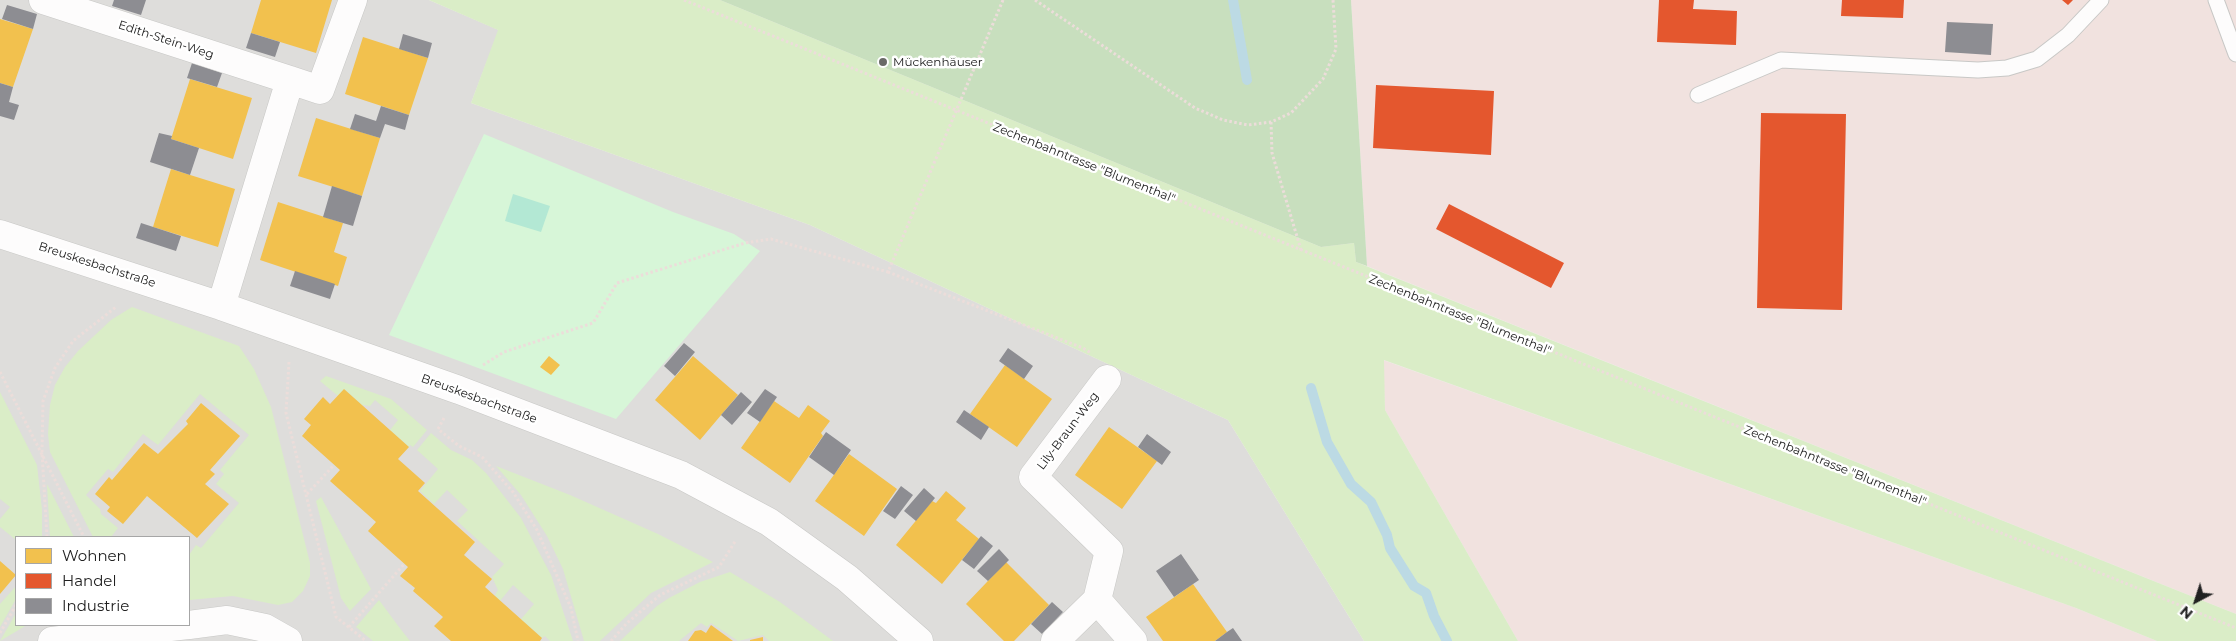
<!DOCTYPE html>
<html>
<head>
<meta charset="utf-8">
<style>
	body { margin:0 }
	#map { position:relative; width:2236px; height:641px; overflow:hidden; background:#efeeea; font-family:Montserrat,sans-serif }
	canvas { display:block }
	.legend { position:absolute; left:15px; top:536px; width:175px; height:90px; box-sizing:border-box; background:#fff; border:1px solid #a6a6a6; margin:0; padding:6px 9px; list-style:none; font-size:15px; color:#212121 }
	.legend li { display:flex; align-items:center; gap:10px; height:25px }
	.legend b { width:25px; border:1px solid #a6a6a6 }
	.north { position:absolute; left:2171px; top:576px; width:50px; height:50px; -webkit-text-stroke:4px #fff; paint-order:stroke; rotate:220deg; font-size:14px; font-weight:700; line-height:20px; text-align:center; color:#212121 }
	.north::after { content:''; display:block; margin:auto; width:18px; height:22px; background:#212121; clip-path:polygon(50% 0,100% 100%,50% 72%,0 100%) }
</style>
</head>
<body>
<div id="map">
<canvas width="2236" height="641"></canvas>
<ul class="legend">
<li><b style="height:14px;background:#f2c14e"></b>Wohnen</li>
<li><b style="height:14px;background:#e4572e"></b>Handel</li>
<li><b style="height:14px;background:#8d8d92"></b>Industrie</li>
</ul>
<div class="north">N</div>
</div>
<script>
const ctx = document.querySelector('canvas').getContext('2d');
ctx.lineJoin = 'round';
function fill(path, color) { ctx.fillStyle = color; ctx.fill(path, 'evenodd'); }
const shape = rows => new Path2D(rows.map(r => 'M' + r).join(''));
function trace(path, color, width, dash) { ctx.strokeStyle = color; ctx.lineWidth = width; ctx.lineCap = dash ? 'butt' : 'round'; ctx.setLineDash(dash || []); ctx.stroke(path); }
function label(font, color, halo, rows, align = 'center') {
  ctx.font = font + ' Montserrat,sans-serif'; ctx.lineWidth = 5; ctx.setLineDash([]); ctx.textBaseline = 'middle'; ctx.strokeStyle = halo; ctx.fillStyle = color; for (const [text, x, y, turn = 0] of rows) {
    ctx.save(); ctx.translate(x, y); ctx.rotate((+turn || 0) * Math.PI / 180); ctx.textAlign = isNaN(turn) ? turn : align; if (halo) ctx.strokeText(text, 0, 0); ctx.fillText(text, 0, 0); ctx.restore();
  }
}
const residential = shape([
	[0,0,429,0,499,30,471,103,810,225,1228,420,1364,641,0,641],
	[16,537,189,537,189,625,16,625]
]);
const commercial = shape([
	[1351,0,2236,0,2236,614,1367,266],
	[1383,360,2076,608,2157,641,1518,641,1385,410]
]);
const grass = shape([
	[429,0,720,0,1321,247,1354,243,1356,262,2236,614,2236,641,2157,641,2076,608,1384,360,1385,410,1518,641,1364,641,1228,420,810,225,471,103,498,30],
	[132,307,239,346,254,369,271,407,310,563,310,576,303,591,292,602,278,605,233,596,189,600,189,555,196,545,201,548,239,503,216,484,224,474,220,470,249,435,200,394,158,445,143,434,113,472,108,469,86,495,100,509,101,514,118,528,111,537,93,537,50,452,48,434,50,405,55,385,65,367,78,351,111,320],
	[326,376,391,399,427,430,413,447,410,445,409,447,390,430,398,420,375,400,370,406,362,405,344,389,338,396,320,381],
	[0,392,37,465,42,510,42,537,16,537,16,540,0,527,0,519,10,507,0,499],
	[431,433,451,450,472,460,486,473,521,518,551,575,573,641,550,641,545,636,542,638,521,619,534,604,513,585,500,601,495,595,498,590,492,577,504,564,457,521,468,510,447,490,434,504,420,491,438,469,417,450],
	[496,466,570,495,658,534,713,562,651,593,600,641,584,641,563,569,547,536,521,495],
	[47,484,74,537,50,537],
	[321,497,371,589,350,611,341,598,316,501],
	[730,572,780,602,833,641,769,641,763,635,738,641,711,623,707,627,701,623,679,641,620,641,657,606,669,598,700,582],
	[16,586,16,599,0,627,0,604],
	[379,600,399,627,410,641,373,641,356,627],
	[16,613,16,625,27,625,0,641]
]);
const forest = shape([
	[720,0,1351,0,1367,266,1356,262,1354,243,1321,247]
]);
const park = shape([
	[484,134,673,212,734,234,760,251,616,419,389,335]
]);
const pitch = shape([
	[513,194,550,206,541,232,505,221]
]);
const homes = shape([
	[261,0,332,0,316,53,251,33],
	[0,19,33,29,13,87,0,83],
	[363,37,428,58,409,115,345,94],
	[190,79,252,98,233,159,171,139],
	[316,118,380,138,362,196,298,176],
	[171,169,235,189,218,247,153,227],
	[278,202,343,223,334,252,347,257,338,286,260,260],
	[549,356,560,365,551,375,540,367],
	[693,356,738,395,700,440,655,400],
	[1005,365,1052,399,1017,447,970,414],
	[344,389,409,447,398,459,425,483,418,491,475,542,464,555,492,579,485,587,542,638,540,641,451,641,434,626,443,617,413,591,415,588,400,576,408,567,368,531,376,522,330,481,340,470,302,436,311,425,304,419,323,397,330,404],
	[774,401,799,418,808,405,830,421,821,433,823,436,790,483,741,448],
	[201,403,240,436,210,470,215,474,205,484,229,504,197,538,147,496,123,524,107,511,110,507,95,494,109,477,112,480,144,443,158,454,188,424,186,421],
	[1109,427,1157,461,1122,509,1075,475],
	[849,454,897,489,864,536,815,501],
	[946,491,966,508,956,520,979,539,942,584,896,545,932,501,936,503],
	[0,561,16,575,0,594],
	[1006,562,1049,605,1014,641,1004,641,966,604],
	[1193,584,1227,632,1215,641,1163,641,1146,617],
	[711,625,733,641,688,641,695,631,701,630,706,633],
	[763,637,763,641,750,641,750,640]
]);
const shops = shape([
	[1659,0,1694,0,1693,9,1737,11,1736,45,1657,42],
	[1842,0,1904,0,1903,18,1841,16],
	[2062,0,2073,0,2068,5],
	[1376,85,1494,91,1491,155,1373,148],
	[1761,113,1846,114,1842,310,1757,308],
	[1449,204,1564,263,1551,288,1436,229]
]);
const industry = shape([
	[114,0,146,0,141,15,112,6],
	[7,5,37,14,33,29,2,19],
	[1947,22,1993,24,1991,55,1945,52],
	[251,33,280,42,275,57,246,48],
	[403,34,432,43,428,58,399,49],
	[192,63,222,73,217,87,187,78],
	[0,83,13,87,9,102,19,105,14,120,0,116],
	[381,106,409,115,405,130,385,124,380,138,350,129,355,114,376,121],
	[159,133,172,136,171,139,199,148,190,175,150,162],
	[332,186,362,196,353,226,323,217],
	[141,223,181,236,176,251,136,238],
	[295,271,335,284,330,299,290,286],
	[684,343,695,352,675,376,664,366],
	[1008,348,1033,366,1024,379,999,361],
	[765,389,777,397,760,422,747,413],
	[741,392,752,402,732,425,721,415],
	[964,410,989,427,981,440,956,422],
	[826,432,851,450,834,475,809,457],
	[1147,434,1171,452,1162,465,1138,447],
	[901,486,913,495,895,519,883,511],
	[924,488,935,498,916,521,904,511],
	[981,536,993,546,974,569,962,560],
	[999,549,1009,560,988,581,977,571],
	[1181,554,1199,580,1174,597,1156,571],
	[1052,602,1063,612,1042,634,1031,624],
	[1233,628,1242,641,1215,641,1227,632]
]);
const stream = shape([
	[1233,0,1247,80],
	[1311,388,1327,442,1351,484,1371,502,1387,535,1390,548,1414,586,1426,593,1434,616,1447,641]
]);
const path = shape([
	[684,0,2236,628],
	[1003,0,888,272,1083,348,1091,353],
	[1035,0,1195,108,1223,120,1248,125,1271,122,1291,113,1323,79,1336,49,1333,0],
	[1271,122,1272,153,1301,250],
	[289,362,286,413,336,617,366,641],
	[483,365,504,352,593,323,617,283,745,243,771,239,888,272],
	[0,372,84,537],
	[444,418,438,429,459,446,482,457,513,492,537,530,571,608,578,641],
	[307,494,334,465],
	[47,537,42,453,43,401,55,368,73,341,116,307],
	[349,627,405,563],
	[0,633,16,605],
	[611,641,627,623,660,595,719,567,736,540]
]);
const service = shape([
	[2216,0,2236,54],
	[1698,95,1781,60,1978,70,2007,68,2037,59,2068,35,2101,0]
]);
const minor = shape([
	[43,0,290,80],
	[0,234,221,306,459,390,681,475,769,522,847,578,919,641],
	[221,306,290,80,320,90,353,0],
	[1107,379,1033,477,1109,551,1097,600,1133,641],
	[189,625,227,620,265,628,288,641],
	[52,641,188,625],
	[1055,641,1097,600]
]);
const markers = [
	[883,62,5,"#696967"]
];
const streetNames = [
	["Edith-Stein-Weg",166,40,18],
	["Zechenbahntrasse \"Blumenthal\"",1084,163,22],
	["Breuskesbachstraße",97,265,18],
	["Zechenbahntrasse \"Blumenthal\"",1460,315,22],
	["Breuskesbachstraße",479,399,20],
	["Lily-Braun-Weg",1068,431,-53],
	["Zechenbahntrasse \"Blumenthal\"",1835,466,22]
];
const poiNames = [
	["Mückenhäuser",893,62]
];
fill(residential, '#dedddb');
fill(commercial, '#f1e2df');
fill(grass, '#daedc7');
fill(forest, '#c8dfbe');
fill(park, '#d7f6d8');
fill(pitch, '#b3e8d4');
fill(homes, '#f2c14e');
fill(shops, '#e4572e');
fill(industry, '#8d8d92');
trace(stream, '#bcdae4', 10);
trace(service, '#c8c8c6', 17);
trace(minor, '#c8c8c6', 29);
trace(path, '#ecddda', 3, [2.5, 2.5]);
trace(service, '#fdfcfc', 15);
trace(minor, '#fdfcfc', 28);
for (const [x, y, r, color] of markers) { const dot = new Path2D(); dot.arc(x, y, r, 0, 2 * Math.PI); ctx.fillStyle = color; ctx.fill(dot); trace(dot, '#fff', 2); }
label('12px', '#212121', '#fff', streetNames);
label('12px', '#212121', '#fff', poiNames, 'left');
</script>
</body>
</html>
